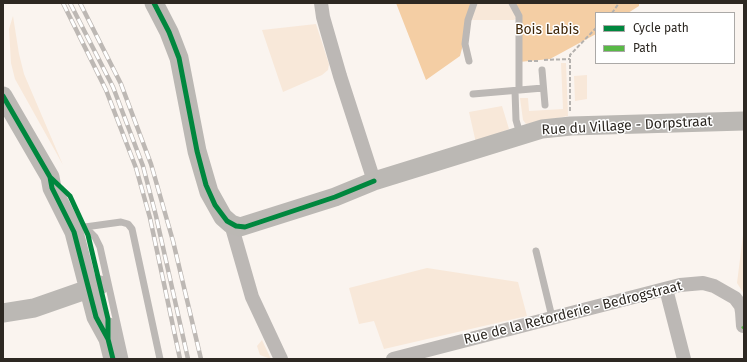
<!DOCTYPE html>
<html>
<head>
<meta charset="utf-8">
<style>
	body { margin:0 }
	#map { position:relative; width:747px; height:362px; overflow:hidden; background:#faf4ef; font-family:"Fira Sans",sans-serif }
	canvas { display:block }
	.frame { position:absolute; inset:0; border:4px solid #2d2822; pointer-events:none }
	.legend { position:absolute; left:595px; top:12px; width:140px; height:52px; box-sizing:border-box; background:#fff; border:1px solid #aba9a7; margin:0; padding:5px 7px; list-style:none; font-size:12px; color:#2d2822 }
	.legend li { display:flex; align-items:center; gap:8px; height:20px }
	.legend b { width:20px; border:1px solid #aba9a7 }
</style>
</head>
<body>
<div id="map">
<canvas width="747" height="362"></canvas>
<div class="frame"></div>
<ul class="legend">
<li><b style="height:5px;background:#00873e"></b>Cycle path</li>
<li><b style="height:5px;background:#58b947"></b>Path</li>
</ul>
</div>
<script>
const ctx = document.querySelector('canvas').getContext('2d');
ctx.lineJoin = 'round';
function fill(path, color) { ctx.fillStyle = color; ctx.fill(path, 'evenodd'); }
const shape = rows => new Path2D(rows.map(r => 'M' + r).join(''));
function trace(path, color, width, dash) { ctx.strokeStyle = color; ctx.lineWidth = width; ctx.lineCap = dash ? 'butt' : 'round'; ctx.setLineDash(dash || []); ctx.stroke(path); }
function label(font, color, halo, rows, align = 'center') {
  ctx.font = font + ' "Fira Sans",sans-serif'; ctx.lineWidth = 3; ctx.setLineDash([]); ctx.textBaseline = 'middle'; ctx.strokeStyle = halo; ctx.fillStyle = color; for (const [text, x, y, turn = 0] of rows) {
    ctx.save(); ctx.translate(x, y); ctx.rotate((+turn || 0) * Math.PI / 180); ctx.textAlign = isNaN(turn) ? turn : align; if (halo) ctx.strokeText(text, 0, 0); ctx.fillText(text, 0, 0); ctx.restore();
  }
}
const green = shape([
	[474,3,512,3,519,16,514,20,468,20],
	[13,16,19,54,24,74,63,165,15,79,11,63,9,29],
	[316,24,329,64,328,70,322,75,283,92,262,30],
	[561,63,566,63,568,116,526,124,523,120,520,98,528,98,529,111,563,109],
	[587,75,587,99,575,101,574,76],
	[502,106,509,129,476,143,469,112],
	[743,235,744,235,744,294,737,283],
	[427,268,518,282,527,316,384,349,374,321,359,324,349,288],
	[262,340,271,359,260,355,257,346]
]);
const forest = shape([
	[396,3,474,3,460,56,426,80],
	[512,3,639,3,639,6,628,13,596,13,596,34,550,59,519,62,519,16]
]);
const path = shape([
	[612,13,619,3],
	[544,60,570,59],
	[528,61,538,61],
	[570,111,570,55,596,28]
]);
const lane = shape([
	[512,3,519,16,519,90],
	[469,61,465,44,468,20,474,3],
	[542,70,545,105],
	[515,91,516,120,520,134],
	[473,94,543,88],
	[74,227,85,227,121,222,128,224,132,229,160,359],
	[85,227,95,237,100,247,125,359],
	[536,251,552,317]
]);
const street = shape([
	[321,3,323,17,340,76,374,181],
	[231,224,252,297,281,359],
	[666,289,684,359],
	[743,326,742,312,744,311],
	[393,359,680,285,703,283,714,286,735,298,741,306,742,312]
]);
const secondary = shape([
	[154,3,169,32,179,58,197,151,209,192,223,217,231,224,240,227,335,197,374,181,542,129,571,126,744,121],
	[3,96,50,177,52,188,74,232,96,317,108,339],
	[3,313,34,308,100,285],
	[109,327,108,339,113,359]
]);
const rail = shape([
	[63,3,106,90,136,168,150,218,180,359],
	[70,3,113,87,143,166,156,216,188,359],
	[80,3,121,84,151,164,173,241,201,359]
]);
const quiet = shape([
	[743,326,744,328]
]);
const cycleway = shape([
	[154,3,169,32,179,58,197,151,206,185,215,205,227,221,236,226,245,227,335,197,374,181],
	[3,96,50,177,52,188,74,232,96,317,108,339],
	[50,177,70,196,88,235,108,319,108,339,113,359]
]);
const parkNames = [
	["Bois Labis",547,30]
];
const streetNames = [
	["Rue du Village - Dorpstraat",627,126,-3],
	["Rue de la Retorderie - Bedrogstraat",573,313,-14]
];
fill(green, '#f8e8d9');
fill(forest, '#f4cea4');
trace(path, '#b4b1ae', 2, [4, 2]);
trace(lane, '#bcb8b5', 7);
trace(street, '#bcb8b5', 14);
trace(secondary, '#bbb8b4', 19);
trace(rail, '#bdb8b4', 4.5);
trace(rail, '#fff', 3, [9]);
trace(quiet, '#58b947', 4, [8, 4]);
trace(cycleway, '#00873e', 5);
label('14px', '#402607', '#fff', parkNames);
label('14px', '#2d2822', '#fff', streetNames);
</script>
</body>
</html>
